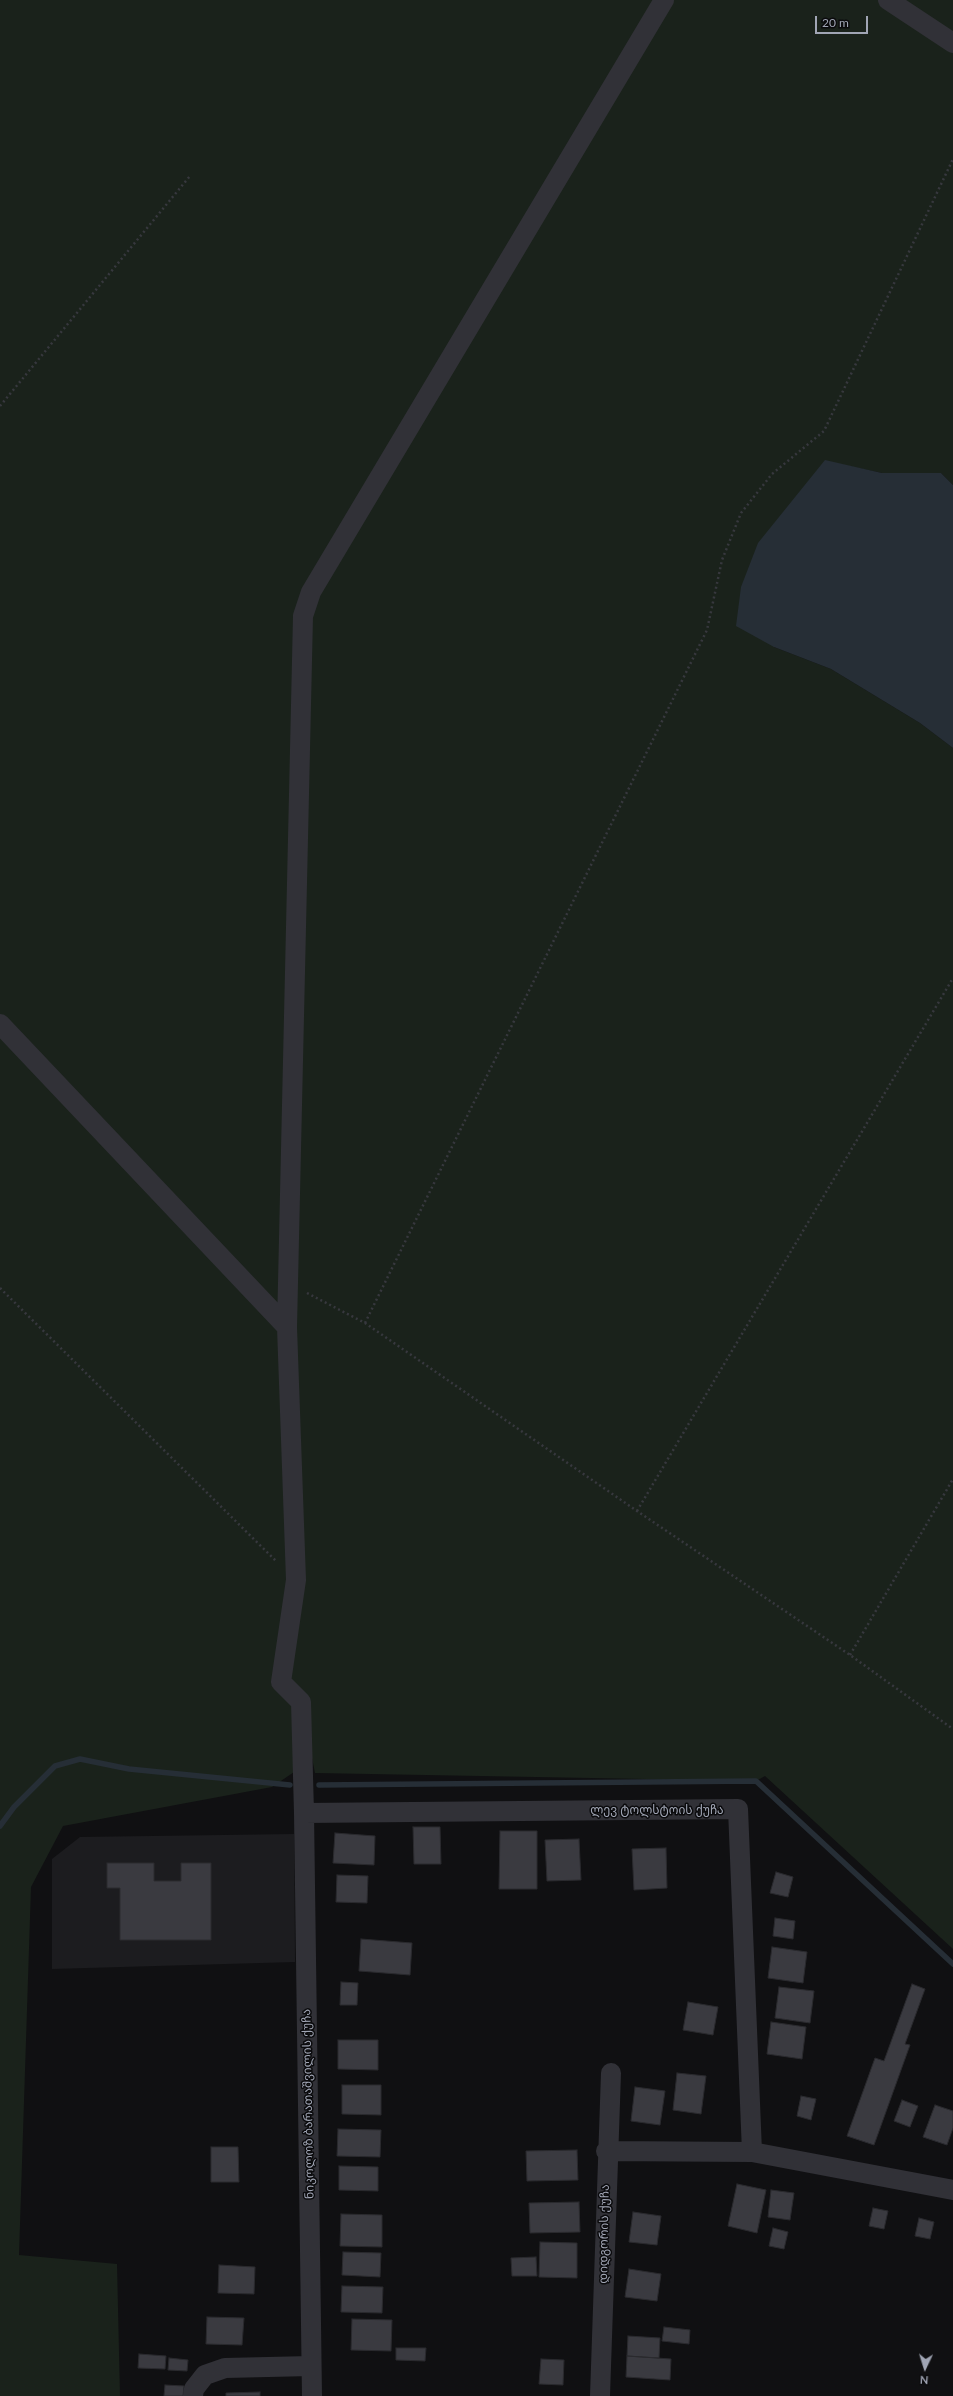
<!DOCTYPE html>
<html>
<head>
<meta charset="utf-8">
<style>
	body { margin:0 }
	#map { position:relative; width:953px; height:2396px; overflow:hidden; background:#101012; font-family:Lato,sans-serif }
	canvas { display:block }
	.north { position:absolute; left:905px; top:2348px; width:40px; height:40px; -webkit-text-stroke:3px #0b0b0d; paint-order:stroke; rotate:184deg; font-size:11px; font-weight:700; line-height:16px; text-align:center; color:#a0a5b4 }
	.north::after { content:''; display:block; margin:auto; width:14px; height:18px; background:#a0a5b4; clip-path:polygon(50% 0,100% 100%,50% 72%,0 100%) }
	.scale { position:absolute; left:815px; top:16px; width:53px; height:18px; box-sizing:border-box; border:2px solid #a0a5b4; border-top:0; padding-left:5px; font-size:12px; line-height:14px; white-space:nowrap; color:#a0a5b4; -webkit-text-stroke:3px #0b0b0d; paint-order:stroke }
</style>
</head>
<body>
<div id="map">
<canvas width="953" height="2396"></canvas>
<div class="north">N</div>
<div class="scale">20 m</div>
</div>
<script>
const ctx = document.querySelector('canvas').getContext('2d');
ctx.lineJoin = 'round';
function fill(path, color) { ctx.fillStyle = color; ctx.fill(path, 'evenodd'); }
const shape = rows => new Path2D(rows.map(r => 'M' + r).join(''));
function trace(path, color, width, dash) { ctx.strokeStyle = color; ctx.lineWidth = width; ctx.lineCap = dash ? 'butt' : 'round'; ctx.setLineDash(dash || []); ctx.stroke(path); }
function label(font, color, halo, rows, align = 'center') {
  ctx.font = font + ' Lato,"Noto Sans Georgian",sans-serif'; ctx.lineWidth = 3; ctx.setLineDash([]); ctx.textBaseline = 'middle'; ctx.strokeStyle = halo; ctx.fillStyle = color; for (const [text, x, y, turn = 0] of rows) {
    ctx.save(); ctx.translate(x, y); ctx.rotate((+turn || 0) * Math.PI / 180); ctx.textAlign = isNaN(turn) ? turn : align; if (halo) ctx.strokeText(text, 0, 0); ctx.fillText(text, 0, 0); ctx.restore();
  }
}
const built = shape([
	[294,1834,295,1962,52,1969,52,1859,80,1837]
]);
const green = shape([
	[0,0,953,0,953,485,941,473,882,473,825,461,774,647,831,669,920,723,953,748,953,1949,765,1776,756,1781,315,1773,301,1702,297,1770,272,1787,63,1826,31,1887,19,2255,117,2264,120,2396,0,2396]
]);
const water = shape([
	[825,460,882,473,941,473,953,485,953,748,920,723,831,669,774,647,736,626,741,587,758,543]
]);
const stream = shape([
	[319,1785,756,1781,953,1964],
	[0,1826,14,1807,55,1766,80,1759,129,1769,290,1785]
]);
const building = shape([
	[413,1827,440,1827,441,1864,414,1864,413,1827],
	[500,1831,537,1831,537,1889,499,1889,500,1831],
	[335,1833,375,1836,374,1865,333,1863,335,1833],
	[579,1839,581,1880,547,1881,545,1840,579,1839],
	[666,1848,667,1888,634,1890,632,1849,666,1848],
	[107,1863,154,1863,154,1881,181,1881,181,1863,211,1863,211,1940,120,1940,120,1888,107,1888,107,1863],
	[776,1872,793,1877,788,1897,770,1893,776,1872],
	[337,1875,368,1876,367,1903,336,1902,337,1875],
	[775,1918,795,1921,793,1939,773,1936,775,1918],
	[361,1939,412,1943,410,1975,359,1971,361,1939],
	[772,1947,807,1952,803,1983,768,1978,772,1947],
	[341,1982,358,1983,357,2005,340,2005,341,1982],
	[912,1984,925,1989,905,2044,910,2045,874,2145,847,2136,875,2058,884,2061,912,1984],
	[779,1987,814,1991,810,2023,775,2018,779,1987],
	[688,2002,718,2007,713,2035,683,2030,688,2002],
	[771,2022,806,2027,802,2059,767,2054,771,2022],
	[338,2040,378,2040,378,2070,338,2069,338,2040],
	[677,2073,706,2076,701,2114,673,2110,677,2073],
	[342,2085,381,2085,381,2115,342,2114,342,2085],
	[635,2087,665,2091,660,2125,631,2121,635,2087],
	[801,2096,816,2099,811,2120,797,2116,801,2096],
	[902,2100,918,2106,910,2127,894,2121,902,2100],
	[935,2105,953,2111,953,2128,947,2145,923,2137,935,2105],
	[338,2129,381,2130,380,2157,337,2156,338,2129],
	[211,2147,238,2147,239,2182,211,2182,211,2147],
	[577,2150,578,2180,527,2181,526,2151,577,2150],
	[339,2166,378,2167,378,2191,339,2190,339,2166],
	[737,2184,766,2190,757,2233,728,2226,737,2184],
	[771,2190,794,2193,790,2220,768,2217,771,2190],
	[579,2202,580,2232,530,2233,529,2203,579,2202],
	[873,2208,888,2211,884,2229,869,2226,873,2208],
	[633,2212,661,2216,657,2245,629,2242,633,2212],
	[341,2214,382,2215,382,2247,340,2246,341,2214],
	[919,2218,934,2222,930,2239,915,2236,919,2218],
	[773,2228,788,2232,784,2249,769,2246,773,2228],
	[540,2242,577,2243,577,2278,539,2277,540,2242],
	[343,2252,381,2253,380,2277,342,2275,343,2252],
	[536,2257,537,2276,512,2276,511,2258,536,2257],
	[219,2265,255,2267,254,2294,218,2293,219,2265],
	[629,2269,661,2274,657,2301,625,2297,629,2269],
	[342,2286,383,2287,382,2313,341,2312,342,2286],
	[207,2317,244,2318,242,2345,206,2344,207,2317],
	[352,2319,392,2320,391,2351,351,2350,352,2319],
	[664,2327,690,2330,689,2344,662,2341,664,2327],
	[628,2336,660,2338,659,2358,627,2356,628,2336],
	[396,2348,426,2348,425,2361,396,2360,396,2348],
	[139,2354,166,2356,165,2369,138,2368,139,2354],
	[627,2356,671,2359,670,2380,626,2377,627,2356],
	[169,2358,188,2360,187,2371,168,2370,169,2358],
	[541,2359,564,2360,563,2385,539,2384,541,2359],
	[165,2385,184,2386,183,2396,164,2396,165,2385],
	[260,2392,260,2396,226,2396,226,2393,260,2392]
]);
const path = shape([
	[0,406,190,176],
	[0,1288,277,1562],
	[307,1293,365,1323,637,1511,850,1655,953,1729],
	[365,1323,707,630,722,560,741,513,772,474,824,431,953,159],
	[637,1511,953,978],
	[850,1655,953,1479]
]);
const minor = shape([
	[888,0,953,43],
	[0,1024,287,1327],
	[304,1813,738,1809,752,2152],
	[606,2151,752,2152,953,2190],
	[193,2396,194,2389,205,2375,225,2368,311,2366],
	[312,2396,304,1813,301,1702,281,1682,296,1580,287,1327,303,616,311,592,664,0],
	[600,2396,611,2073]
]);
const streetNames = [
	["ლევ ტოლსტოის ქუჩა",657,1810],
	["ნიკოლოზ ბარათაშვილის ქუჩა",308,2104,-91],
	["დიდგორის ქუჩა",604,2234,-89]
];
fill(built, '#1c1c1f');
fill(green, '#1a221b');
fill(water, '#262e36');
trace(stream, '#262e36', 5.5);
fill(building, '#3a3a40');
trace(building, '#2a2a2e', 1);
trace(path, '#37383e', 2.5, [2, 3]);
trace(minor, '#313137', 20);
label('12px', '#a0a5b4', '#0b0b0d', streetNames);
</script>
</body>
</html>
